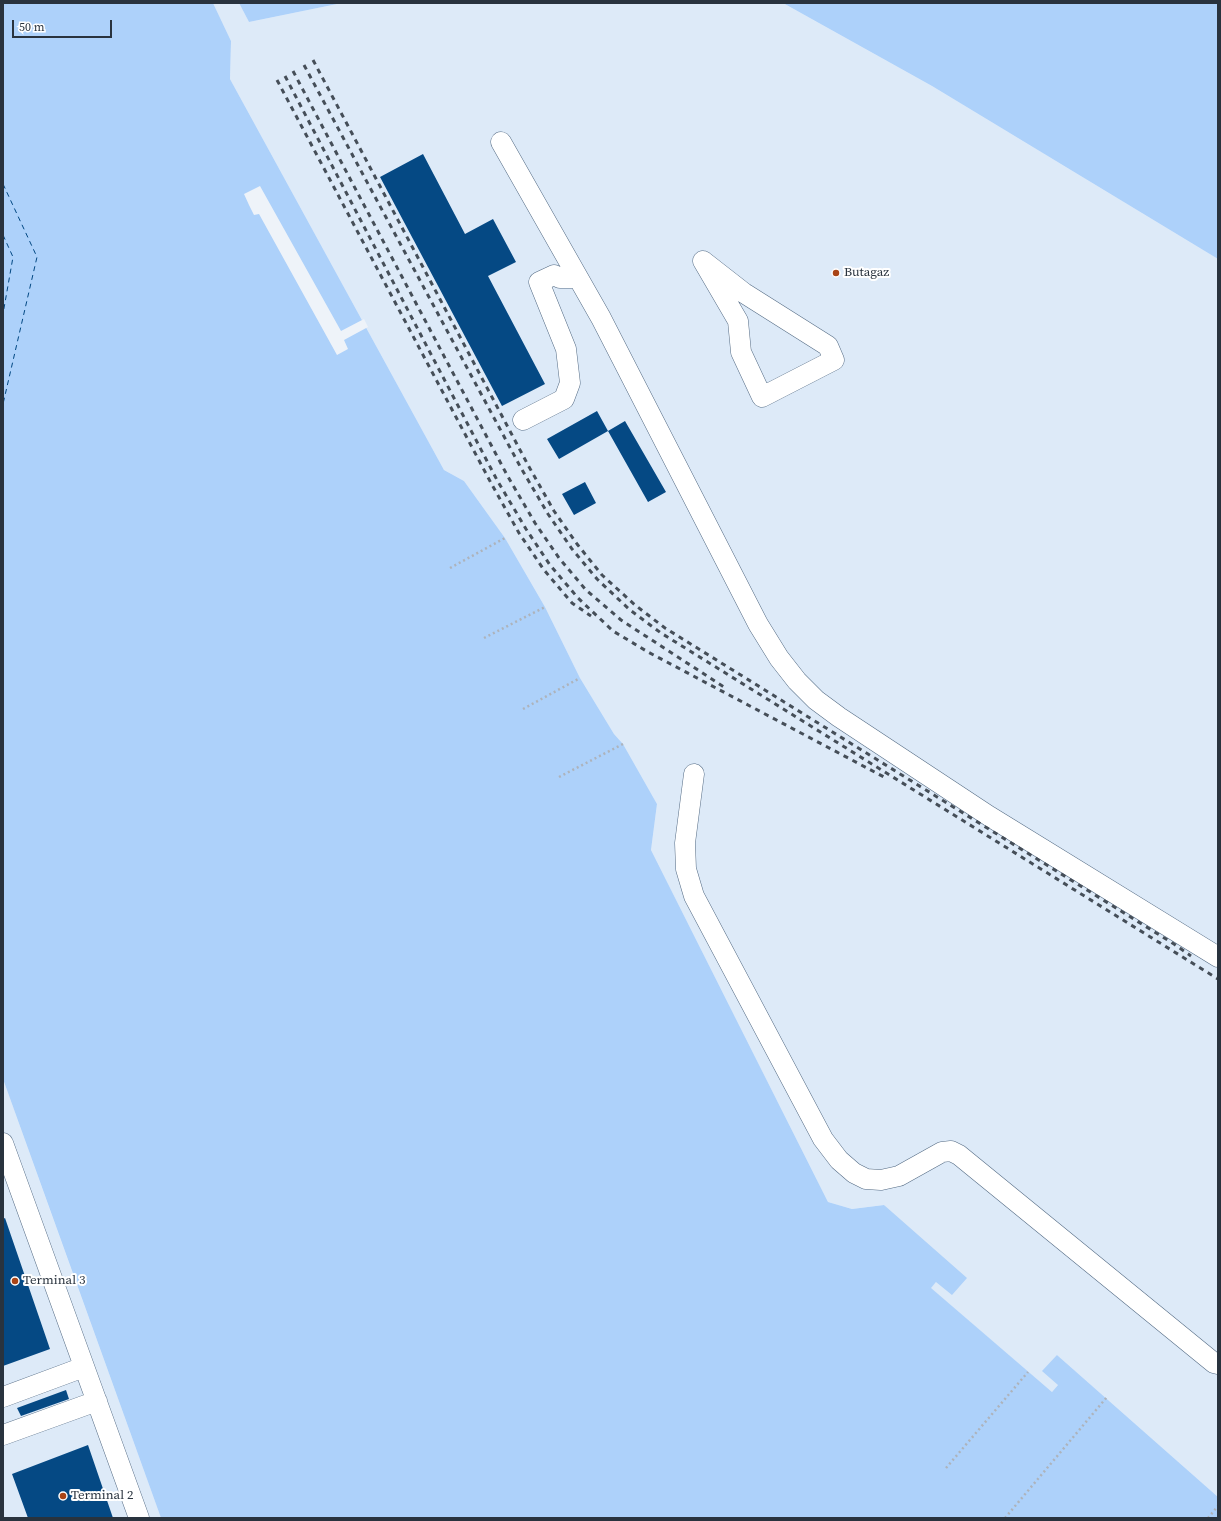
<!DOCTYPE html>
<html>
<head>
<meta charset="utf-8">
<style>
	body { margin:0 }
	#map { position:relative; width:1221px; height:1521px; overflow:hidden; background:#eef3f9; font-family:"Source Serif 4",serif }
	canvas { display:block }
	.frame { position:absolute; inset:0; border:4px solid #29333e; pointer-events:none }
	.scale { position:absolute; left:12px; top:20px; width:100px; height:18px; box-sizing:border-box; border:2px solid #29333e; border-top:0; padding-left:5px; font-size:12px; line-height:14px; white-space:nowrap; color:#29333e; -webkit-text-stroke:3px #fff; paint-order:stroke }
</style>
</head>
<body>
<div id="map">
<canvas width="1221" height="1521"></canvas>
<div class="frame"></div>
<div class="scale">50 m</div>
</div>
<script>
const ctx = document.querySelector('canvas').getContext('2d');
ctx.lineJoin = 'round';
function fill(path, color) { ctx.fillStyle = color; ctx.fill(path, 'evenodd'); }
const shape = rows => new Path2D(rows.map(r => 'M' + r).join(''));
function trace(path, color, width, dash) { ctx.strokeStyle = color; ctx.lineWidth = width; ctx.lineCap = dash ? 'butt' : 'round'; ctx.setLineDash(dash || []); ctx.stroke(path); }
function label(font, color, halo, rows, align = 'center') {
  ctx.font = font + ' "Source Serif 4",serif'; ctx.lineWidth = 4; ctx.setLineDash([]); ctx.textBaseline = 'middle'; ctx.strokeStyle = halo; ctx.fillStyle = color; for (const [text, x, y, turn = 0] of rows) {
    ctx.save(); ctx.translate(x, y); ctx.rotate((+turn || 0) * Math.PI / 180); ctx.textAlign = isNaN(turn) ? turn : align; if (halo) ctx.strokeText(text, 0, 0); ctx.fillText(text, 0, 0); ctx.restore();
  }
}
const built = shape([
	[213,3,239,3,249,22,342,3,783,3,932,86,1218,259,1218,1497,1057,1355,1058,1385,1052,1392,930,1288,936,1282,884,1205,852,1209,828,1202,651,850,657,804,623,744,614,734,580,678,545,607,505,538,464,481,444,470,230,79,231,41],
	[3,1079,46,1199,161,1518,3,1518]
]);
const water = shape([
	[3,3,213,3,231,41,230,79,444,470,464,481,505,538,545,607,580,678,614,734,623,744,657,804,651,850,828,1202,852,1209,884,1205,967,1278,952,1295,936,1282,931,1288,1052,1392,1058,1385,1042,1371,1057,1355,1218,1497,1218,1518,161,1518,3,1079],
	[239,3,342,3,249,22],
	[783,3,1218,3,1218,259,932,86]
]);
const pier = shape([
	[260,186,341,331,364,319,368,327,344,340,348,349,337,355,259,214,254,215,249,205,244,194]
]);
const ferry = shape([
	[3,184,37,257,3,404],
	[3,235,13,257,3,314]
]);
const building = shape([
	[423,154,465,234,493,219,516,262,488,276,545,384,502,406,380,177],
	[597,411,608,431,559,459,547,439],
	[625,421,666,492,648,502,608,431],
	[585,482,596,503,574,515,562,494],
	[5,1218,50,1349,3,1366,3,1219],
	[66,1390,69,1399,21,1416,17,1408],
	[88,1445,113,1518,28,1518,12,1474]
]);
const path = shape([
	[450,568,505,538],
	[484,638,545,607],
	[523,709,580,678],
	[559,777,623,744],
	[946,1468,1028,1372],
	[1005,1518,1107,1397],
	[1208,1518,1218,1506]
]);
const minor = shape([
	[501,142,601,318,758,624,779,658,797,681,816,700,839,717,989,816,1218,957],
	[703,261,744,293,828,346,834,360,762,397,741,352,738,321,703,261],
	[523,420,564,399,570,383,566,349,539,282,554,275,560,278,577,278],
	[694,774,685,843,686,869,694,896,823,1139,839,1160,854,1173,866,1179,881,1180,899,1176,942,1152,951,1151,959,1155,1214,1363,1218,1364],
	[3,1143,139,1518],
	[3,1397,84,1367],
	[3,1435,97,1401]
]);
const rail = shape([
	[313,60,528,465,554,511,577,544,602,575,635,605,665,628,1174,944,1191,956],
	[304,65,521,468,548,514,572,549,597,579,630,610,661,633,1218,979],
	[293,71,507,475,535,523,559,558,586,590,621,620,724,687],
	[285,76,497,480,526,529,550,565,578,598,613,631,648,652,884,777],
	[277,80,491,483,519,533,544,570,572,603,591,616]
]);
const markers = [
	[836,273,4,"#a94416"],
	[15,1281,4,"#a94416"],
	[63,1496,4,"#a94416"]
];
const poiNames = [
	["Butagaz",844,273],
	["Terminal 3",23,1281],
	["Terminal 2",71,1496]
];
fill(built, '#ddeaf8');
fill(water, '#add1fa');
fill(pier, '#eef3f9');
trace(ferry, '#014782', 1, [5, 4]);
fill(building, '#054984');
trace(minor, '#546b84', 21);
trace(path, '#adb3bb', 2.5, [2, 3]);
trace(minor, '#fff', 20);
trace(rail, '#454e58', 3, [5, 5]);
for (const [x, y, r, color] of markers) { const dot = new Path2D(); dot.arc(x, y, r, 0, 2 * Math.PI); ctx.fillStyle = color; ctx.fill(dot); trace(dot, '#fff', 1.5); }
label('13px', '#29333e', '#fff', poiNames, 'left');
</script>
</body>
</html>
